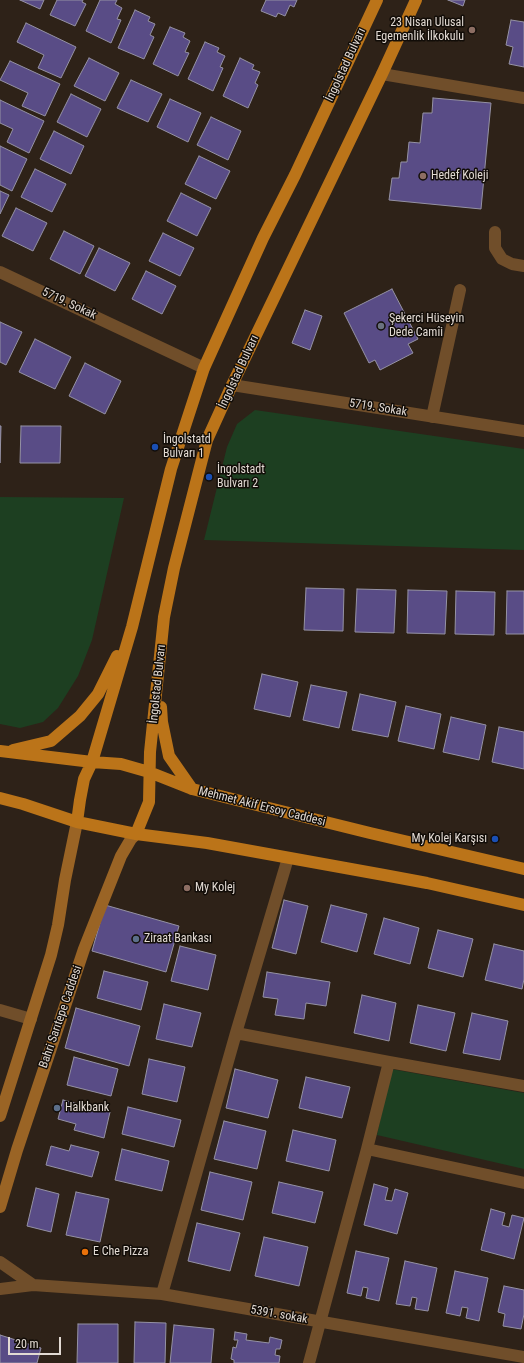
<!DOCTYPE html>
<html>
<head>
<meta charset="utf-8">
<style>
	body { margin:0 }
	#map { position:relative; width:524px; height:1363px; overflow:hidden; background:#2e2218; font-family:"Roboto Condensed",sans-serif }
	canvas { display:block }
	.scale { position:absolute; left:8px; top:1337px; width:53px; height:18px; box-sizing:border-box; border:2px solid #e2dad3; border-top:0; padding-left:5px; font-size:12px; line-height:14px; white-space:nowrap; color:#e2dad3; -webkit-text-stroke:3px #120d08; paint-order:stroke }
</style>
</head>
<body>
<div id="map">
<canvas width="524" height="1363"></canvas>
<div class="scale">20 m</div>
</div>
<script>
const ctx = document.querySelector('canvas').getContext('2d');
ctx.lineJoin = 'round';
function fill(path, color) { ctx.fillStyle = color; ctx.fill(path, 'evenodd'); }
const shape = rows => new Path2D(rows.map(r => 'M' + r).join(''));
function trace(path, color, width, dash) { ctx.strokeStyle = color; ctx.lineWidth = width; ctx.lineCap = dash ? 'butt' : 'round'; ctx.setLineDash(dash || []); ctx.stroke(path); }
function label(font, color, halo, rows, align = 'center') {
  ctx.font = font + ' "Roboto Condensed",sans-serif'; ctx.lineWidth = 3; ctx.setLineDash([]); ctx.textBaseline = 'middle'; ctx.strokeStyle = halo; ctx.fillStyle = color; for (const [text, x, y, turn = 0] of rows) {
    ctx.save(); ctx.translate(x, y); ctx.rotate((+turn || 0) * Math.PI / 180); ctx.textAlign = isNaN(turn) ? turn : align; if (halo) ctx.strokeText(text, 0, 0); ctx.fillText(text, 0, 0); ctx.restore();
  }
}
const green = shape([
	[255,410,524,449,524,550,204,540,227,447,237,424],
	[0,497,124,498,92,640,78,676,58,708,43,722,20,728,0,724],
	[391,1069,524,1093,524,1169,377,1135]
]);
const building = shape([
	[20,0,44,0,40,9,20,0],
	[57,0,83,0,82,2,86,4,75,26,50,15,57,0],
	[100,0,117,0,115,4,122,8,117,19,121,20,111,43,86,31,100,0],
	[266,0,297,0,294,7,290,5,285,16,278,13,276,17,261,11,266,0],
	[448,0,465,0,463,6,448,0],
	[135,10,150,17,148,21,155,24,150,35,154,37,144,59,118,48,135,10],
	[511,20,524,22,524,67,509,64,513,47,506,45,511,20],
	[26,23,76,47,61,78,38,68,44,55,17,42,26,23],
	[170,27,185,33,183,37,190,41,185,52,189,53,178,76,153,64,170,27],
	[205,42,219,48,217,52,225,56,220,67,223,68,213,91,188,79,205,42],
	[89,58,119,73,105,101,74,86,89,58],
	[240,58,254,65,252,69,260,72,255,83,258,85,248,108,223,96,240,58],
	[10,61,60,84,45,116,22,106,28,93,0,80,10,61],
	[131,80,162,94,148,122,117,108,131,80],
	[71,94,101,109,87,137,57,122,71,94],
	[433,98,491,103,481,209,389,200,392,178,399,178,401,162,407,162,409,142,420,143,423,113,432,113,433,98],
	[170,99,201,113,188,142,157,127,170,99],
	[0,100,44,121,29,153,7,142,13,129,0,123,0,100],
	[211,117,241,131,228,160,197,145,211,117],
	[54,131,84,146,71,174,40,159,54,131],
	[0,146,27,159,12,191,0,185,0,146],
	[199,156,230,171,216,199,185,184,199,156],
	[35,169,66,184,52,212,21,197,35,169],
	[0,191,9,195,0,214,0,191],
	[181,193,211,208,197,236,167,221,181,193],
	[16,208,47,223,33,251,2,236,16,208],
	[64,231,94,246,80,274,50,259,64,231],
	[163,233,194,248,180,276,149,261,163,233],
	[99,248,130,263,115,291,85,276,99,248],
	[146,271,176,286,162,314,132,299,146,271],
	[392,289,418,339,408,344,413,353,380,370,375,360,369,363,344,313,392,289],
	[305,310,322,316,310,350,292,343,305,310],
	[0,322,22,332,6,365,0,362,0,322],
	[35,339,71,357,55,389,19,372,35,339],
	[85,363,121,381,105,414,69,396,85,363],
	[0,426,1,426,0,463,0,426],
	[21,426,61,426,60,463,20,463,21,426],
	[306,588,344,589,343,631,304,630,306,588],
	[357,589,396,590,394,633,355,632,357,589],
	[408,590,447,591,445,634,407,633,408,590],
	[456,591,495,592,494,635,455,634,456,591],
	[507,591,524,591,524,634,506,634,507,591],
	[262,674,298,682,290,717,254,709,262,674],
	[311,685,347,692,339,728,303,720,311,685],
	[360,694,396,702,388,737,352,730,360,694],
	[406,706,441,714,434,749,398,741,406,706],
	[451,717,486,725,479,760,443,752,451,717],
	[499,727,524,732,524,769,492,762,499,727],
	[284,900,308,906,296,954,272,948,284,900],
	[105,905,179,926,166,972,92,951,105,905],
	[331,905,367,914,357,952,321,942,331,905],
	[384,918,419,928,410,964,374,954,384,918],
	[438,930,473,939,463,977,428,968,438,930],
	[494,944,524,951,524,979,522,989,485,980,494,944],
	[180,946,216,955,208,990,171,981,180,946],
	[104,971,148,982,141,1010,97,998,104,971],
	[267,972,330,982,326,1006,306,1003,304,1019,275,1015,278,999,263,997,267,972],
	[362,995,396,1003,389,1041,354,1033,362,995],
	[164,1004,201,1013,192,1047,156,1039,164,1004],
	[418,1005,455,1013,446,1051,410,1043,418,1005],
	[76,1008,140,1026,129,1066,65,1048,76,1008],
	[472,1013,508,1021,500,1060,463,1053,472,1013],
	[74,1057,118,1069,111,1096,67,1085,74,1057],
	[149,1059,185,1067,177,1102,142,1094,149,1059],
	[235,1069,278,1080,268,1118,226,1108,235,1069],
	[306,1077,350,1087,342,1118,299,1108,306,1077],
	[63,1100,110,1112,104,1138,74,1130,76,1124,58,1119,63,1100],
	[128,1107,181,1120,174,1147,122,1134,128,1107],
	[224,1121,266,1131,257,1169,214,1159,224,1121],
	[293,1130,336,1140,329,1171,286,1161,293,1130],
	[71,1145,99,1152,92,1177,46,1165,51,1146,69,1151,71,1145],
	[122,1149,169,1161,162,1191,115,1180,122,1149],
	[210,1172,252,1182,243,1220,201,1210,210,1172],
	[279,1182,323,1192,315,1223,272,1213,279,1182],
	[374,1184,388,1188,385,1200,392,1201,395,1189,408,1193,397,1234,364,1225,374,1184],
	[36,1188,59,1194,51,1232,27,1226,36,1188],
	[76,1192,109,1199,100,1242,66,1235,76,1192],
	[491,1209,505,1213,502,1225,509,1227,512,1215,524,1218,514,1259,481,1250,491,1209],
	[197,1223,240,1233,230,1271,188,1261,197,1223],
	[264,1237,308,1247,299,1286,255,1276,264,1237],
	[356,1251,389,1258,379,1301,366,1298,368,1288,363,1287,361,1296,347,1293,356,1251],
	[405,1261,437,1268,428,1311,415,1309,417,1298,412,1297,410,1306,396,1304,405,1261],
	[455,1271,488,1278,479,1321,466,1318,468,1308,462,1307,460,1316,446,1313,455,1271],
	[504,1286,524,1290,524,1314,521,1329,503,1326,505,1314,498,1312,504,1286],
	[135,1322,166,1323,165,1363,134,1363,135,1322],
	[78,1324,118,1324,118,1363,77,1363,78,1324],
	[174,1325,214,1329,211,1363,170,1363,174,1325],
	[235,1332,247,1334,246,1340,269,1343,270,1337,282,1340,280,1349,276,1349,275,1355,280,1356,279,1363,234,1363,234,1360,231,1359,233,1347,236,1348,238,1340,234,1340,235,1332],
	[0,1335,41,1348,37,1363,0,1363,0,1335]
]);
const street = shape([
	[382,74,524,98],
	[495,232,495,248,502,259,512,264,524,266],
	[0,272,204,368],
	[232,385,524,431],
	[432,417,460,290],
	[0,1010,31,1019],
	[236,1033,389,1062,524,1086],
	[367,1149,524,1183],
	[0,1262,33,1285],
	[0,1289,33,1285,162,1294,524,1357],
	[162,1294,236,1033,288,858],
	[309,1363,367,1149,389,1062]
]);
const secondary = shape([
	[0,1116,51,955,58,925,65,880,77,822],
	[0,1207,17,1150,84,949,121,856,131,839,136,834]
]);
const primary = shape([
	[161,707,162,722,169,756,192,789],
	[13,750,51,741,80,716,98,694,117,656],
	[0,751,92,762,121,764,149,772,192,789,370,833,524,869],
	[0,798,23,804,77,822,136,834,207,843,384,875,427,883,524,905],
	[77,822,80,800,84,779,92,762,132,627,171,469,204,368,263,238,295,175,377,0],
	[136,834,149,802,150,752,164,617,174,568,207,440,232,385,382,74,416,0]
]);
const markers = [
	[472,30,4,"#8d6e63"],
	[423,176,4,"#8d6e63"],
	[381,326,4,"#6b7280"],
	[155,447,4,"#1a4fb4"],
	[209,477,4,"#1a4fb4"],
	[495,839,4,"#1a4fb4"],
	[187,888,4,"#8d6e63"],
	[136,939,4,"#5c6f8a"],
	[57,1108,4,"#5c6f8a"],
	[85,1252,4,"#e8710a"]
];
const poiNames = [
	["23 Nisan Ulusal",464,23,"right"],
	["Egemenlik İlkokulu",464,37,"right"],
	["Hedef Koleji",431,176],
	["Şekerci Hüseyin",389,319],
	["Dede Camîi",389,333],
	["İngolstatd",163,440],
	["Bulvarı 1",163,454],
	["İngolstadt",217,470],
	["Bulvarı 2",217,484],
	["My Kolej Karşısı",487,839,"right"],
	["My Kolej",195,888],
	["Ziraat Bankası",144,939],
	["Halkbank",65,1108],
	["E Che Pizza",93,1252]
];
const streetNames = [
	["İngolstad Bulvarı",346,65,-65],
	["5719. Sokak",69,304,25],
	["İngolstad Bulvarı",239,372,-65],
	["5719. Sokak",378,408,9],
	["İngolstad Bulvarı",158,684,-84],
	["Mehmet Akif Ersoy Caddesi",262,807,14],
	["Bahri Sarıtepe Caddesi",61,1017,-71],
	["5391. sokak",279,1315,10]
];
fill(green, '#1d3f21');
fill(building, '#594c86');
trace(building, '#9592a4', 1);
trace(street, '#704e2a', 12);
trace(secondary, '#9a6425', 12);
trace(primary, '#bb7419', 12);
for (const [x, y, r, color] of markers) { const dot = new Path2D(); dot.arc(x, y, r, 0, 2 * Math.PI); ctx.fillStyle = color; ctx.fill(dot); trace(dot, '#120d08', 1.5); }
label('12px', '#e2dad3', '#120d08', poiNames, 'left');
label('12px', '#e2dad3', '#120d08', streetNames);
</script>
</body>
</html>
